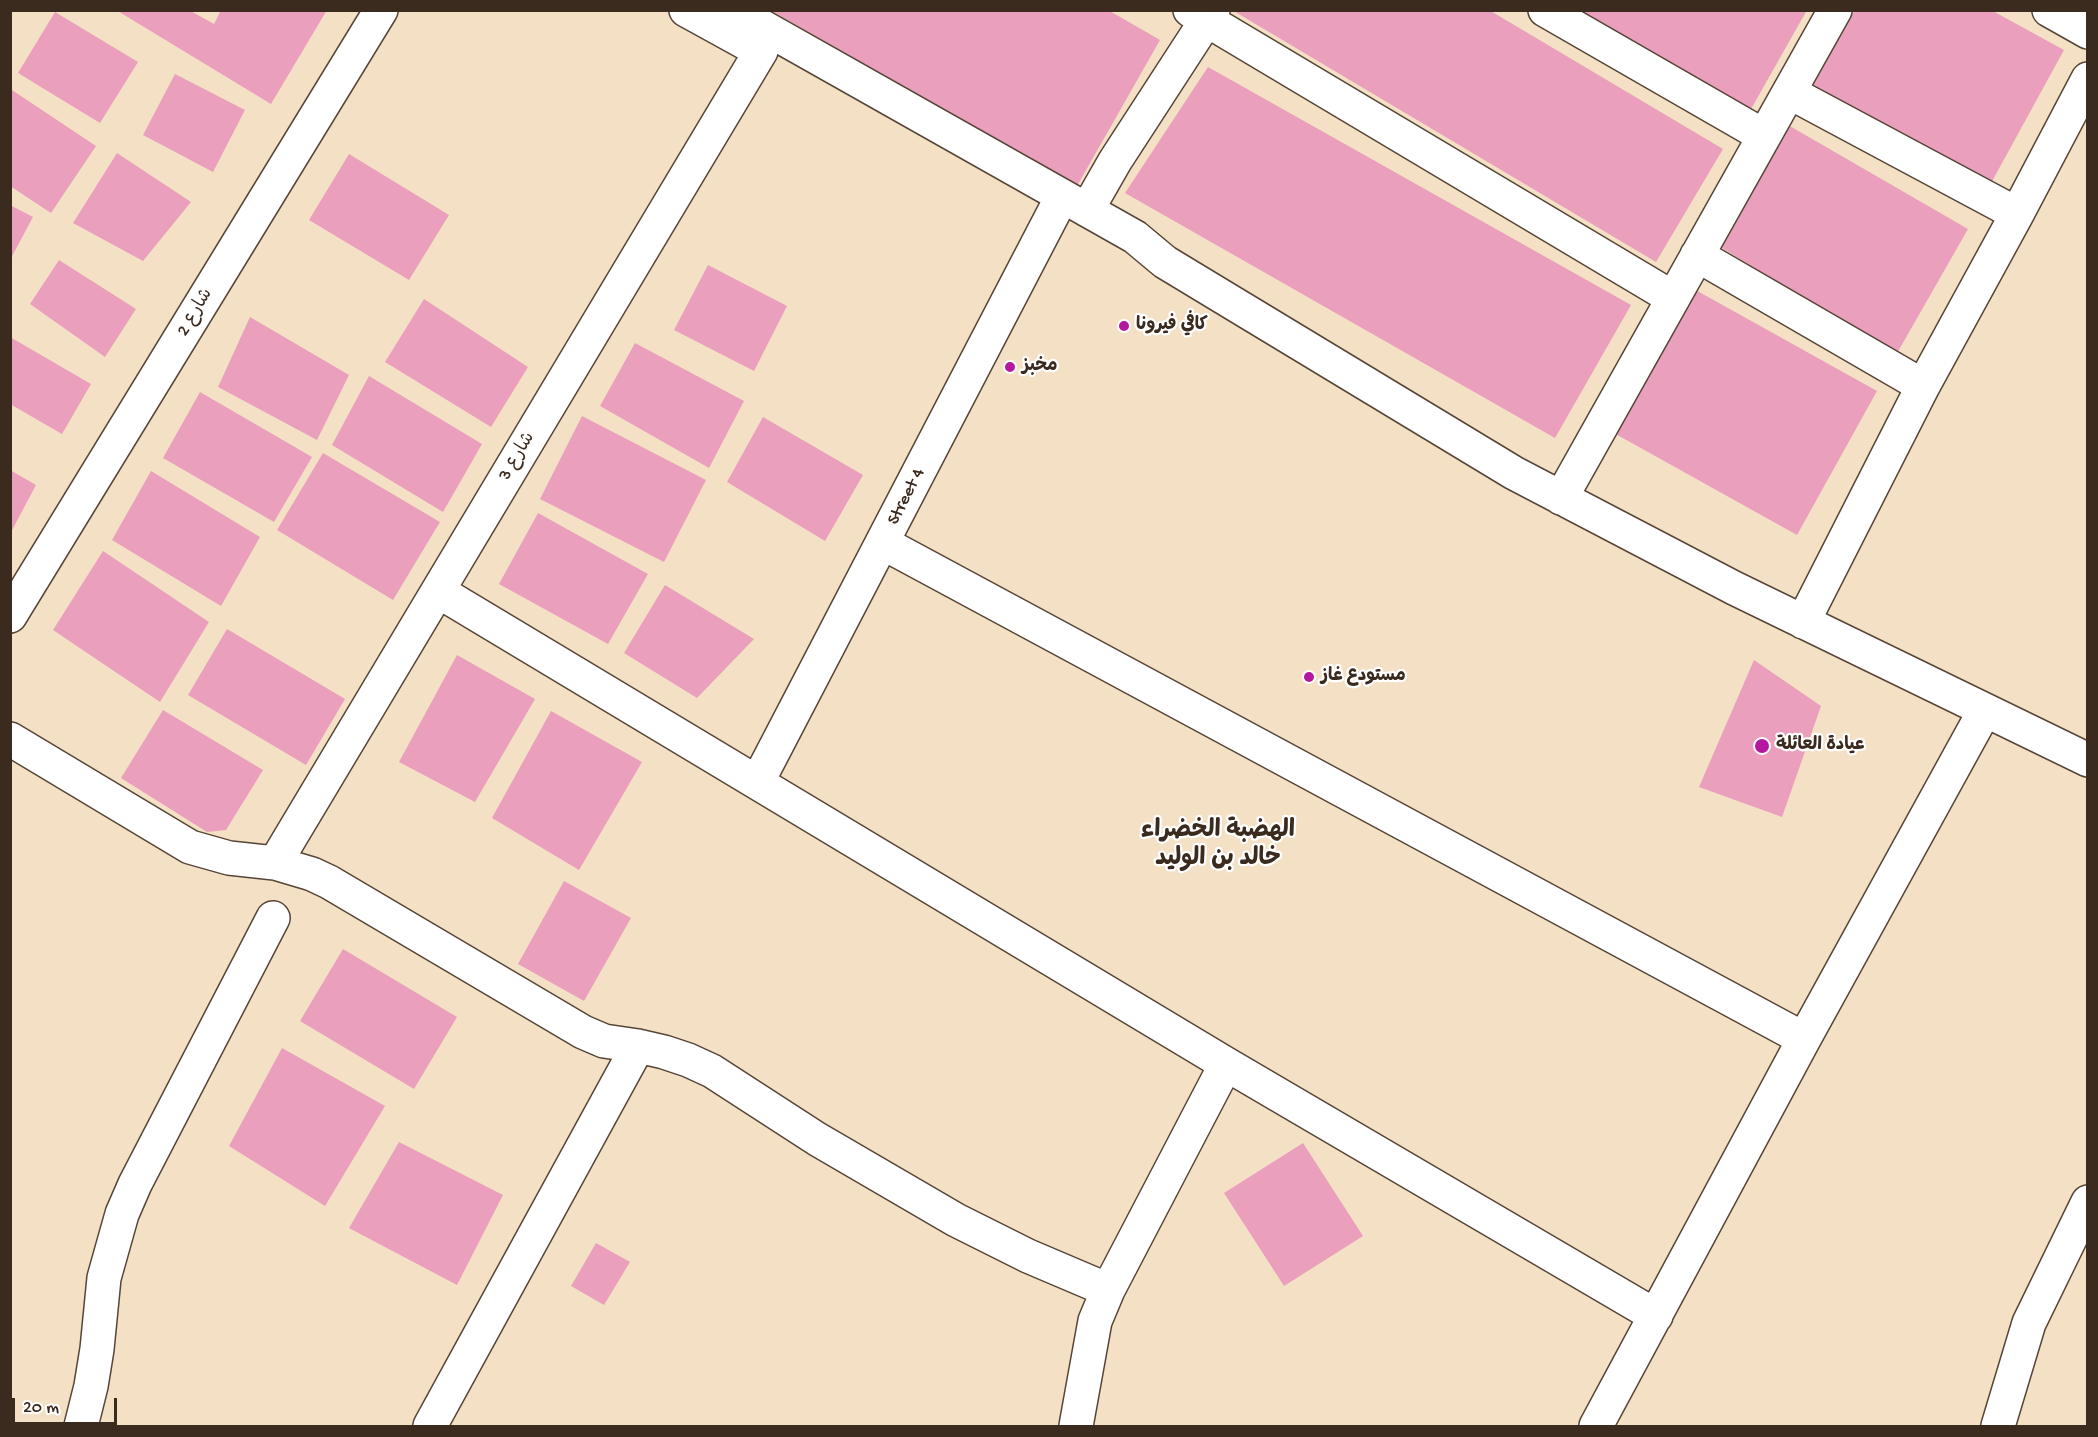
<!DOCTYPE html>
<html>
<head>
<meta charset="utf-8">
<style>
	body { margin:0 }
	#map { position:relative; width:2098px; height:1437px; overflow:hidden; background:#f4e0c5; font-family:"Gochi Hand",sans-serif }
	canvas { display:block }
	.frame { position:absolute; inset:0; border:12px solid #3b2a1e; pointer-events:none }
	.scale { position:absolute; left:12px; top:1398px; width:105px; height:27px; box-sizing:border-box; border:3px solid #3b2a1e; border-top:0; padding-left:8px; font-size:18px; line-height:21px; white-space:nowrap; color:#3b2a1e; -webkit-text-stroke:4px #fff; paint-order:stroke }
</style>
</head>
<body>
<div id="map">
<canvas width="2098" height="1437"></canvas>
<div class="frame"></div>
<div class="scale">20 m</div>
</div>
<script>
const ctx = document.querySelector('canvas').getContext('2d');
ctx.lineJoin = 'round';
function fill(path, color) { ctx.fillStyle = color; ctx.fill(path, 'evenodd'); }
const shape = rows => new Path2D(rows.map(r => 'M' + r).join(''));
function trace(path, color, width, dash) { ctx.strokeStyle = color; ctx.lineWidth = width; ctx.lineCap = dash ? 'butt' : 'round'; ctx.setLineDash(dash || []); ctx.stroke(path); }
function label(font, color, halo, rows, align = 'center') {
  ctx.font = font + ' "Gochi Hand","Playpen Sans Arabic",sans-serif'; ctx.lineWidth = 4.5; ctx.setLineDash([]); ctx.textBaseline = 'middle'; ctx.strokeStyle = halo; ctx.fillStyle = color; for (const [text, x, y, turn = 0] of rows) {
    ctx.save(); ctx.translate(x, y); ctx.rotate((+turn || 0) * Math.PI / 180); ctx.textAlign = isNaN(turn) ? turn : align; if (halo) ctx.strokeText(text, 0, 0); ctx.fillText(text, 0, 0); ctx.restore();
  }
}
const building = shape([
	[116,10,189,10,214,24,221,10,327,10,271,104],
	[770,10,1108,10,1160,40,1077,186],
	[1232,10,1489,10,1723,149,1656,262],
	[1566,10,1807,10,1746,118],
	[1855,10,1991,10,2064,50,1990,185,1808,87],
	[55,12,138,62,100,123,18,73],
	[1208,67,1631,305,1555,438,1125,193],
	[175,74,245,110,213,172,143,135],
	[12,90,96,146,51,213,10,186,10,93],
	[1788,125,1968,229,1896,355,1719,246],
	[117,153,191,202,143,261,73,223],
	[349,154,449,215,409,280,309,220],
	[10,205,33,217,10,260],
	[59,260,136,309,105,357,30,304],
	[708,265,787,306,754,371,674,330],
	[1692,288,1877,391,1797,535,1612,432],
	[424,299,528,367,491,427,385,362],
	[250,317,349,375,317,440,218,387],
	[10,337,91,384,62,434,10,404],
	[635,343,744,401,709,468,600,406],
	[369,376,482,444,443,512,332,445],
	[200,392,312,457,274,522,163,458],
	[582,416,706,480,664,562,540,499],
	[763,417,863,475,825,541,727,482],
	[323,453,440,522,393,600,277,530],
	[10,470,36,485,10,534],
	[151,471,260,537,221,606,112,540],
	[538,513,648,574,608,644,499,584],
	[103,551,209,622,160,702,53,630],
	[665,585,754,639,697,698,624,653],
	[227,629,345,699,306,765,188,695],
	[457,655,535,699,475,802,399,762],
	[1754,660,1821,706,1782,817,1699,787],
	[163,710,263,770,226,830,207,832,121,778],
	[551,711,642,762,579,870,492,818],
	[564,881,631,918,584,1001,518,964],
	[343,949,457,1017,414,1089,300,1021],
	[282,1048,385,1106,325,1206,229,1146],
	[399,1142,503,1195,457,1285,349,1228],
	[1303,1143,1363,1236,1284,1286,1224,1193],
	[596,1243,630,1262,604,1305,571,1286]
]);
const street = shape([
	[686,10,755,48],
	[733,10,1135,237,1165,262,1514,473,1734,588,2088,760],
	[1190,10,1673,298],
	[1545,10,1764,136],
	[2049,10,2088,32],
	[1789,92,2017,214],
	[1087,210,1115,161,1213,10],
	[1697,255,1923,386],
	[1561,498,1835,10],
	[883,543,1804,1039],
	[438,591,1226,1064,1656,1316],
	[10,616,381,10],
	[1803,622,1923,386,2017,214,2088,79],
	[10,739,190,847,229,858,275,863,312,874,329,882,583,1032,604,1041,638,1046,664,1052,688,1060,712,1071,817,1139,956,1220,1028,1256,1108,1290],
	[758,781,1054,212],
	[275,863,761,51],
	[81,1426,91,1386,97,1349,104,1278,122,1214,135,1184,273,918],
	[430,1426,638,1046],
	[1076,1426,1095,1321,1108,1290,1226,1064],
	[1596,1426,1804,1039,1985,710],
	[1998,1426,2029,1323,2088,1202]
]);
const markers = [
	[1124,326,6,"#b5179e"],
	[1010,367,6,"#b5179e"],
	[1309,677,6,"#b5179e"],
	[1762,746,8,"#b5179e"]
];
const streetNames = [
	["شارع 2",196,313,-59],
	["شارع 3",518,457,-59],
	["Street 4",907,497,-63]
];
const poiNames = [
	["كافي فيرونا",1136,326],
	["مخبز",1022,367],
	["مستودع غاز",1321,677],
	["عيادة العائلة",1776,746]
];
const districtNames = [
	["الهضبة الخضراء",1218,832],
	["خالد بن الوليد",1218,860]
];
fill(building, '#ea9fbd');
trace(street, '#574537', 36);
trace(street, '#fff', 33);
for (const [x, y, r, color] of markers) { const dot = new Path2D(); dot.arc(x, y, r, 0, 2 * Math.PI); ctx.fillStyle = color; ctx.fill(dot); trace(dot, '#fff', 2); }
label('18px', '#3b2a1e', '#fff', streetNames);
label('bold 18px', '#3b2a1e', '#fff', poiNames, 'left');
label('bold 24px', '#3b2a1e', '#fff', districtNames);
</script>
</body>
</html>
